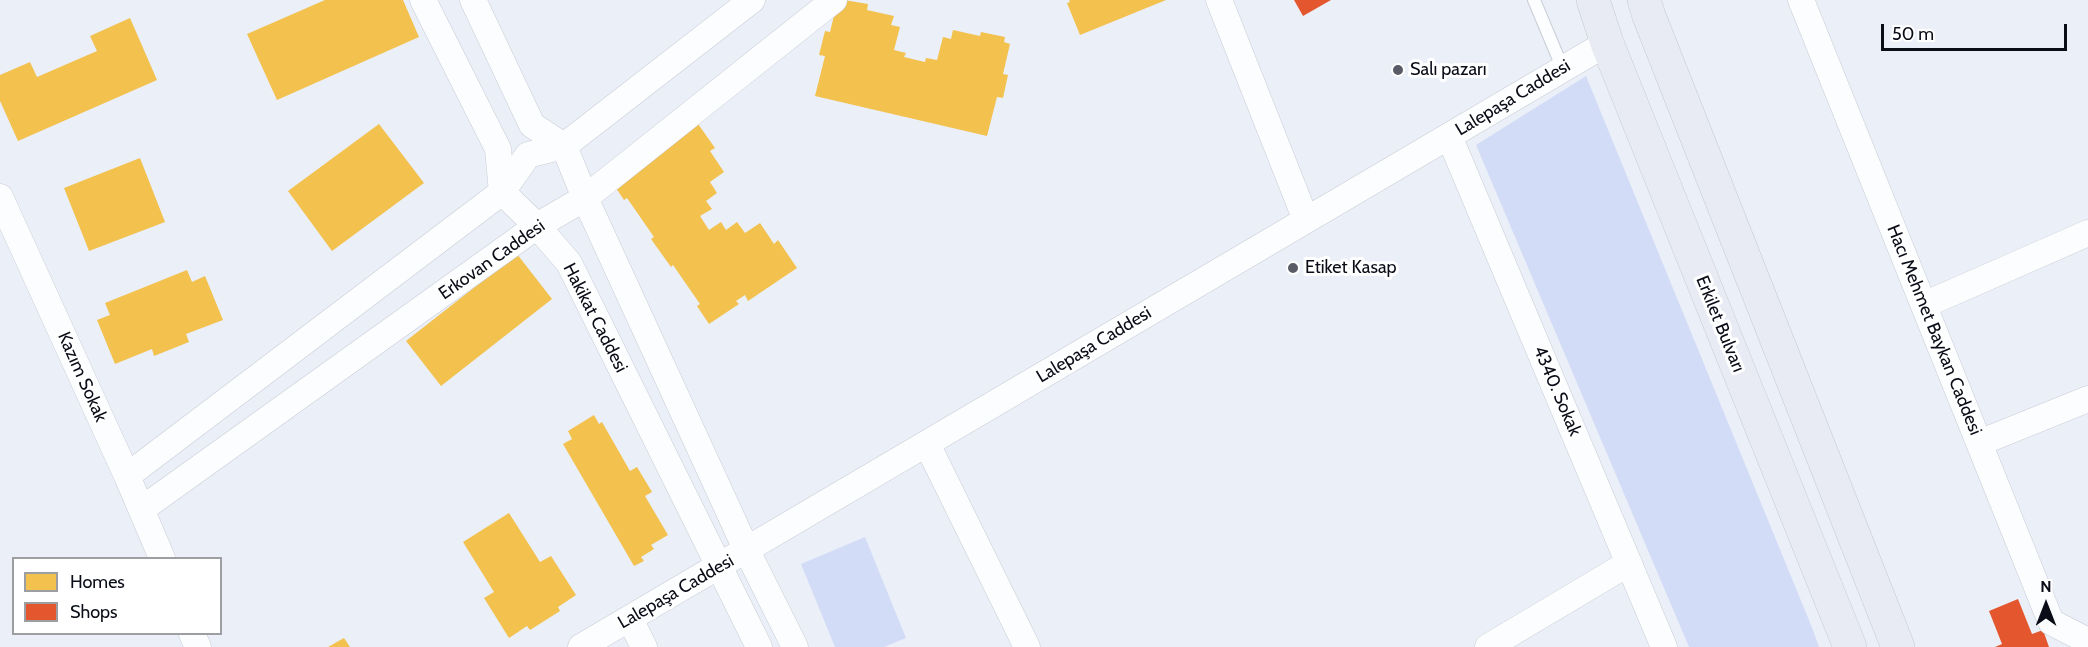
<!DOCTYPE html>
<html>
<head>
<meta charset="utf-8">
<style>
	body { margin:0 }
	#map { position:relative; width:2088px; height:647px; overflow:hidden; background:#ebeff8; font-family:Cabin,sans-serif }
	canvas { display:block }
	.legend { position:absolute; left:12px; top:557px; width:210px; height:78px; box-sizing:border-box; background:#fff; border:2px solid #9d9ea2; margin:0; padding:8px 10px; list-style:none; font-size:18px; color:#0a0d17 }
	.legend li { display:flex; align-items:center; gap:12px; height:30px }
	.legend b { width:30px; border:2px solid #9d9ea2 }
	.north { position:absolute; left:2016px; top:575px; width:60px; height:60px; -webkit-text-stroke:4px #fff; paint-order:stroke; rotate:0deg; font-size:16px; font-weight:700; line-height:24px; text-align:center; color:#0a0d17 }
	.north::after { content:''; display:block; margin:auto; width:21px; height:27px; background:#0a0d17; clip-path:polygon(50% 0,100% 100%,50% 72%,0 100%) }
	.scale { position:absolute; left:1881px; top:24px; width:186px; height:27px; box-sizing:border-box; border:3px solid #0a0d17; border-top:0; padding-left:8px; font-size:18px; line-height:21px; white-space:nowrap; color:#0a0d17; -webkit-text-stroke:4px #fff; paint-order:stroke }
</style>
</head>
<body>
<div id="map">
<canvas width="2088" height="647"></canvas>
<ul class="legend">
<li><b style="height:16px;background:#f2c14e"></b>Homes</li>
<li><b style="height:16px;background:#e4572e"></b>Shops</li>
</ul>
<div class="north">N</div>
<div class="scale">50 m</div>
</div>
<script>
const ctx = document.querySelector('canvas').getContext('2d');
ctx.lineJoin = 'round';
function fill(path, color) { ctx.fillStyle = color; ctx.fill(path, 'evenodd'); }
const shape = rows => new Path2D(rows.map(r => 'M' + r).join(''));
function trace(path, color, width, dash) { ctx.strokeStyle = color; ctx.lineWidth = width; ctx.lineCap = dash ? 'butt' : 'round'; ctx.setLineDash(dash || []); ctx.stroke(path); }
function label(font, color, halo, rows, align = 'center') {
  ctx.font = font + ' Cabin,sans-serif'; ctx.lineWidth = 6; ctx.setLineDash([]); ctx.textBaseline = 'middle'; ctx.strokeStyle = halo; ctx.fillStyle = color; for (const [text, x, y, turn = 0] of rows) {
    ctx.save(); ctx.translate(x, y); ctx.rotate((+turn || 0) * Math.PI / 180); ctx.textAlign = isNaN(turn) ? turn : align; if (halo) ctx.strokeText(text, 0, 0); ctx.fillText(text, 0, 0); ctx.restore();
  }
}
const green = shape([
	[1586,76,1813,630,1819,647,1689,647,1476,145],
	[865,537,906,638,884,647,835,647,801,564]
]);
const homes = shape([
	[325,0,403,0,419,37,277,100,247,34],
	[844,0,868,4,867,10,894,16,891,25,900,27,894,50,906,53,904,57,925,62,926,58,937,60,943,37,951,39,953,30,980,36,981,32,1005,37,1004,42,1010,44,1003,74,1008,75,1003,98,997,97,987,136,815,96,825,56,819,55,825,31,830,32,837,3],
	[1069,0,1166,0,1080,35,1067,3,1070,2],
	[130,18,157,80,18,141,0,101,0,75,30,62,37,77,97,51,90,36],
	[696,121,715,148,710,151,724,172,710,182,717,193,706,201,712,209,700,216,709,230,721,222,726,230,737,222,745,233,760,223,774,244,778,240,797,268,748,301,745,295,736,301,739,304,709,324,697,306,700,304,673,265,671,267,651,239,654,237,627,198,624,200,612,182],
	[379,124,424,183,332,251,288,191],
	[140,158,165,222,89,251,64,188],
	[517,254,552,299,441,386,406,341],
	[187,270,192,282,205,276,223,320,186,334,189,342,154,356,152,349,115,364,97,320,110,315,105,303],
	[594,415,599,424,602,422,630,471,637,467,652,492,645,496,668,535,651,545,654,549,641,557,644,561,634,566,563,444,572,439,568,431],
	[509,513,540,562,551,556,576,595,558,607,560,611,530,630,527,626,509,638,484,598,494,592,463,542],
	[344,638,350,647,328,647]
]);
const shops = shape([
	[1294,0,1331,0,1303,16],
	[2018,599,2032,634,2043,630,2049,647,1995,647,2002,644,1989,611]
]);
const lane = shape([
	[1534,0,1563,69]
]);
const street = shape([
	[423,0,498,149,502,192,537,226,569,263,759,647],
	[473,0,532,125,564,146,585,198,747,551,795,647],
	[1219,0,1306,220],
	[1801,0,2051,622,2088,641],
	[1449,136,1664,647],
	[0,197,127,476,162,558],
	[1924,305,2088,233],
	[1979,443,2088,399],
	[927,444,1027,647],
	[127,476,502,192,528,155,564,146,752,0],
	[142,509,537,226,585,198,834,0],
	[630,619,644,647],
	[192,634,198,647],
	[581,647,1607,43],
	[1488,647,1629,563]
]);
const primary = shape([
	[1593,0,1607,43,1850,647],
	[1644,0,1649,16,1898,647]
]);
const markers = [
	[1398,70,6,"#595c66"],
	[1293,268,6,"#595c66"]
];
const poiNames = [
	["Salı pazarı",1410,70],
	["Etiket Kasap",1305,268]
];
const streetNames = [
	["Lalepaşa Caddesi",1513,98,-31],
	["Erkovan Caddesi",492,260,-35],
	["Hakikat Caddesi",595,318,63],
	["Erkilet Bulvarı",1720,324,68],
	["Hacı Mehmet Baykan Caddesi",1934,330,68],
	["Lalepaşa Caddesi",1094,345,-31],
	["Kazım Sokak",82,377,66],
	["4340. Sokak",1557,391,67],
	["Lalepaşa Caddesi",676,592,-30]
];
fill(green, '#d3dcf6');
fill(homes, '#f2c14e');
fill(shops, '#e4572e');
trace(lane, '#c8ccd5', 14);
trace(street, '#c8ccd5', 27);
trace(primary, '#c7c9ce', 34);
trace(lane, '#fcfdfe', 12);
trace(street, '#fcfdfe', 26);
trace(primary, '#e8ebf4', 33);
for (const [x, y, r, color] of markers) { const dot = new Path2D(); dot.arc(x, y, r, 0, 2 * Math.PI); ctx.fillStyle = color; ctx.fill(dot); trace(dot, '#fff', 2); }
label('18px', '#0a0d17', '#fff', poiNames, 'left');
label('18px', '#0a0d17', '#fff', streetNames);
</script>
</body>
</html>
